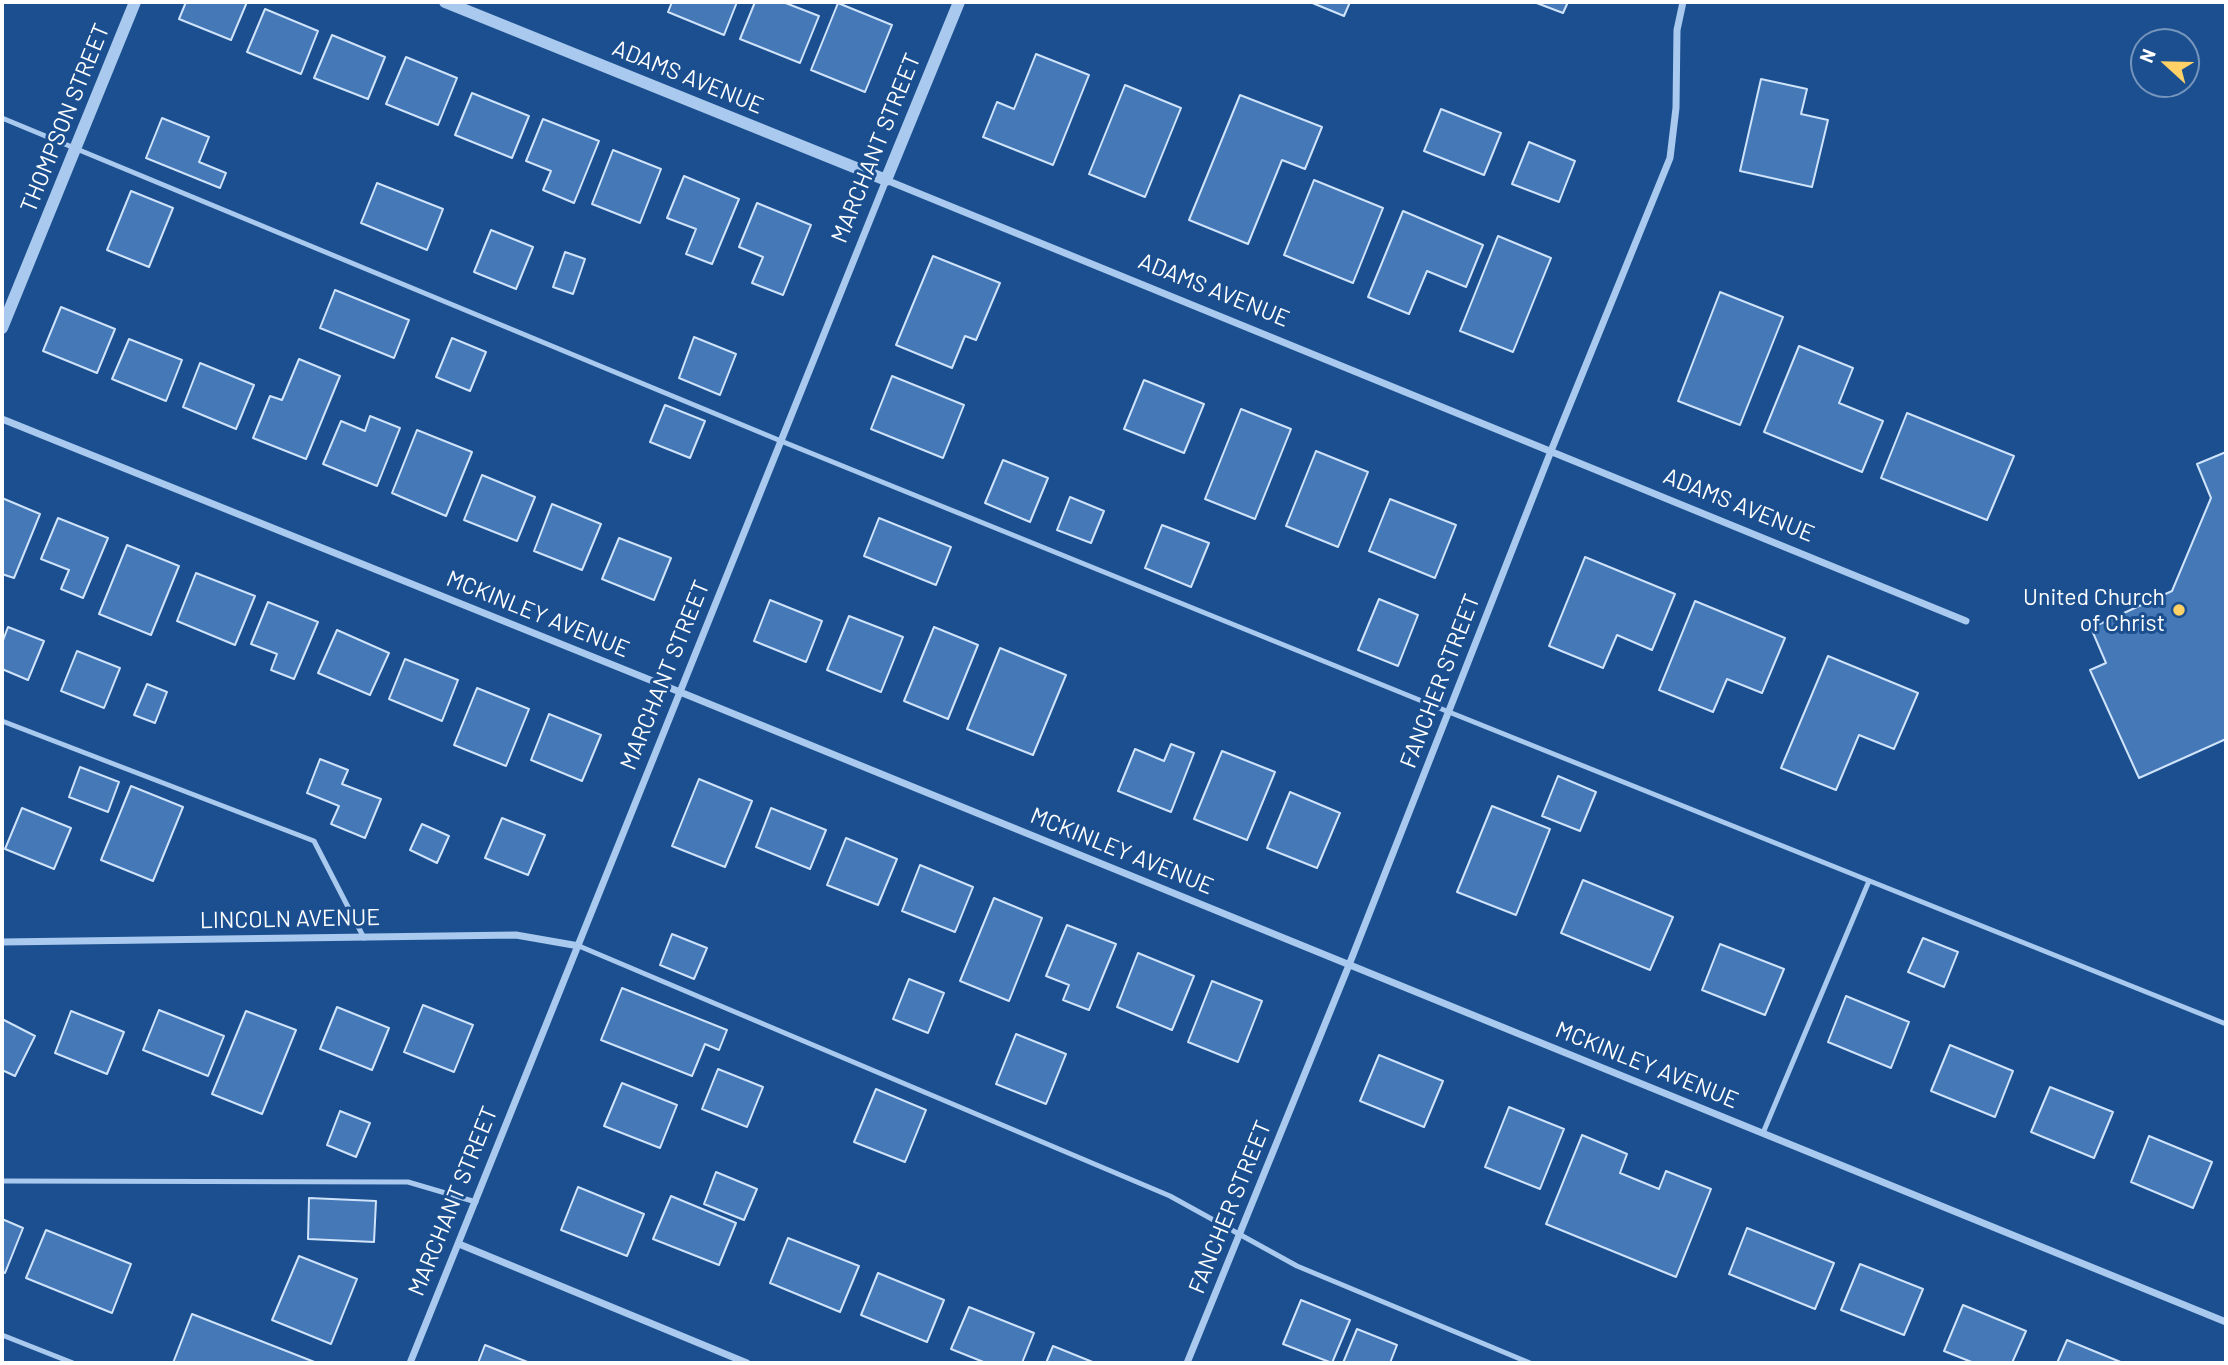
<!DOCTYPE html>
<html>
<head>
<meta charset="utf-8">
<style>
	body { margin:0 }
	#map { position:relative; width:2228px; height:1365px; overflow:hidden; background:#1b4f8f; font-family:Barlow,sans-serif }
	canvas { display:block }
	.frame { position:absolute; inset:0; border:4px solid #fff; pointer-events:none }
	.north { position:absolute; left:2130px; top:28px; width:70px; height:70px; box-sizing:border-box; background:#1b4f8f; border:2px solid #7695bc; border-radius:50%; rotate:292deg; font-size:19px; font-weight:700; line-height:28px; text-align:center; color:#fff }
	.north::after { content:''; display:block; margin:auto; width:24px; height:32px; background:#ffd166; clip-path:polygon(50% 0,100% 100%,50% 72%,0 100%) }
</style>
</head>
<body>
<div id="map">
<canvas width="2228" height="1365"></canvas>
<div class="frame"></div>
<div class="north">N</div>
</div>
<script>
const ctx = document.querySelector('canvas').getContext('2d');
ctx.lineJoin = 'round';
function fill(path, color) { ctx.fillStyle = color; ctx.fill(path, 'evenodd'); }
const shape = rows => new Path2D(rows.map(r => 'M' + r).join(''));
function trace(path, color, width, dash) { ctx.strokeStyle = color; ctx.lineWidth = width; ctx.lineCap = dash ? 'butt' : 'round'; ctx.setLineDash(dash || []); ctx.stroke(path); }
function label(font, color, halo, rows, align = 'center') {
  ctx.font = font + ' Barlow,sans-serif'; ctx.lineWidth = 6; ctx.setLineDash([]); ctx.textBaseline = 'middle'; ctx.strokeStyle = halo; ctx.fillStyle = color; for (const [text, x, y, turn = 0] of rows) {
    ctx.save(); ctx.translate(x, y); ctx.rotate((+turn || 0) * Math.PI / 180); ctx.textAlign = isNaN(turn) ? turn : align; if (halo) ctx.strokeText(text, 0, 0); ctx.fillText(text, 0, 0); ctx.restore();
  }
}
const building = shape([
	[186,2,247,2,231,40,179,19,186,2],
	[672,2,737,2,724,35,668,12,672,2],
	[755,2,783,2,819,16,800,63,740,39,755,2],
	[1310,2,1350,2,1344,16,1310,2],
	[1534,2,1568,2,1563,13,1534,2],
	[838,3,892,25,865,92,811,70,838,3],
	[265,9,318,31,301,74,247,52,265,9],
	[332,35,385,57,368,99,314,78,332,35],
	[1036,54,1089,75,1053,165,983,137,997,102,1014,109,1036,54],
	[406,57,457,78,438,125,386,104,406,57],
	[1761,79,1807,89,1801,114,1828,120,1812,187,1740,171,1761,79],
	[1125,85,1181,108,1145,197,1089,174,1125,85],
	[472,93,529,116,512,158,455,135,472,93],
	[1240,95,1322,127,1305,169,1282,160,1248,244,1189,220,1240,95],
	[1441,109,1501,133,1484,175,1424,151,1441,109],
	[162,118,209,137,199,162,226,173,220,188,146,158,162,118],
	[543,119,599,141,574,203,543,190,551,171,526,161,543,119],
	[1529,142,1575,161,1559,202,1512,184,1529,142],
	[613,150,661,169,640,223,592,204,613,150],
	[684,176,739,199,712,264,686,254,696,229,667,218,684,176],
	[1314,180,1383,208,1353,283,1284,255,1314,180],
	[377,183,443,209,427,250,361,223,377,183],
	[131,191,173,208,149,267,107,250,131,191],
	[757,203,811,225,783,295,752,283,763,257,739,247,757,203],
	[1403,211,1483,245,1466,287,1427,271,1409,314,1368,297,1403,211],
	[491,230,533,247,516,289,474,272,491,230],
	[1498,236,1551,258,1513,352,1460,331,1498,236],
	[565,252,585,259,573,294,553,287,565,252],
	[933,256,1000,283,976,340,965,336,952,368,896,345,933,256],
	[335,290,409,320,394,358,320,328,335,290],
	[1720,292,1783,317,1740,425,1678,401,1720,292],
	[61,307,115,329,97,373,43,351,61,307],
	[694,337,736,354,720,395,679,378,694,337],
	[452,338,486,352,470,391,436,377,452,338],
	[129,339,182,360,166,401,112,379,129,339],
	[1799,346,1853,368,1839,403,1883,421,1862,472,1764,432,1799,346],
	[299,359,340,376,306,459,253,438,270,396,282,400,299,359],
	[200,363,254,385,236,429,183,407,200,363],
	[892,376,964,405,943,458,871,429,892,376],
	[1144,380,1204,404,1184,453,1124,429,1144,380],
	[665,405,705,421,690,458,650,442,665,405],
	[1241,409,1291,429,1255,519,1205,499,1241,409],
	[1907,413,2014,456,1987,520,1881,478,1907,413],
	[370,416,400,428,377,486,323,464,341,421,365,431,370,416],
	[417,430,472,452,446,516,392,493,417,430],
	[1316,451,1368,472,1338,547,1286,526,1316,451],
	[2226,452,2226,739,2139,778,2090,670,2106,663,2091,628,2172,591,2211,498,2197,464,2226,452],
	[1003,460,1048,478,1030,522,985,503,1003,460],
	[482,475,535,497,517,541,464,520,482,475],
	[1070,497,1104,511,1091,543,1057,530,1070,497],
	[2,498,40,514,14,578,2,574,2,498],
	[1390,499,1456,525,1435,578,1369,551,1390,499],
	[552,504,601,524,582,570,534,551,552,504],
	[58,518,108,538,83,598,61,589,69,570,41,559,58,518],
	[879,518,951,547,936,585,864,556,879,518],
	[1162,525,1209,543,1191,587,1145,568,1162,525],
	[619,538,671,558,654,600,602,579,619,538],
	[127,545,179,566,151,635,99,614,127,545],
	[1585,557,1675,594,1652,650,1617,635,1603,668,1549,646,1585,557],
	[196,573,255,596,235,645,177,621,196,573],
	[1379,599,1418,615,1398,666,1358,650,1379,599],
	[770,600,822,621,806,662,754,641,770,600],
	[1695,601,1785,638,1762,693,1727,679,1713,712,1659,690,1695,601],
	[268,602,318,622,294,679,271,670,277,654,251,644,268,602],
	[849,616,903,637,881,692,827,670,849,616],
	[8,627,44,641,28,680,2,669,2,643,8,627],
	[934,627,978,645,948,719,904,701,934,627],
	[337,630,389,653,370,695,318,673,337,630],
	[1000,648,1066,675,1033,755,967,729,1000,648],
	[77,651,120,668,104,708,61,691,77,651],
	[1828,656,1918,693,1894,749,1859,735,1836,790,1781,768,1828,656],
	[405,659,458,680,442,721,389,699,405,659],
	[147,684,167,692,155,723,134,715,147,684],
	[477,688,529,709,506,766,454,745,477,688],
	[549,714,601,735,582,781,531,760,549,714],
	[1171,744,1194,753,1171,812,1118,791,1135,749,1164,761,1171,744],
	[1222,751,1275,772,1247,840,1194,819,1222,751],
	[320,759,348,770,342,784,381,799,365,838,331,824,339,806,307,793,320,759],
	[80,767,119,782,108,812,69,797,80,767],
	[1558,776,1596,792,1580,831,1542,816,1558,776],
	[699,779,752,801,725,867,672,846,699,779],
	[131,786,183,807,153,881,101,860,131,786],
	[1290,792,1340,813,1317,868,1267,848,1290,792],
	[1492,806,1550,829,1516,915,1457,892,1492,806],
	[22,808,71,828,54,869,5,849,22,808],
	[771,808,826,830,810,869,756,847,771,808],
	[502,818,545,835,528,875,485,858,502,818],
	[422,824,449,836,437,863,410,850,422,824],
	[846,838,897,859,878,905,827,885,846,838],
	[920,865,973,887,955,932,902,911,920,865],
	[1583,880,1673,917,1650,970,1561,933,1583,880],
	[994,898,1042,918,1009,1001,960,981,994,898],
	[1067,925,1116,944,1089,1010,1063,1000,1069,985,1046,976,1067,925],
	[672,934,707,948,694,979,660,965,672,934],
	[1923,938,1958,952,1944,987,1908,972,1923,938],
	[1720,944,1784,969,1765,1015,1702,990,1720,944],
	[1138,953,1194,976,1172,1030,1117,1007,1138,953],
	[909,979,944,993,928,1033,893,1019,909,979],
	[1212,981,1262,1001,1238,1062,1188,1042,1212,981],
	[622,988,727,1030,719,1050,705,1044,692,1076,601,1040,622,988],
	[1846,996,1909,1022,1891,1068,1828,1042,1846,996],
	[423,1005,473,1025,454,1072,404,1052,423,1005],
	[337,1007,389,1028,372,1070,320,1049,337,1007],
	[159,1010,224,1036,208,1076,143,1050,159,1010],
	[71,1011,124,1032,107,1074,55,1053,71,1011],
	[246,1011,296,1030,262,1114,212,1094,246,1011],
	[2,1019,35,1036,15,1076,2,1070,2,1019],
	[1016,1034,1066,1054,1046,1104,996,1084,1016,1034],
	[1950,1045,2013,1071,1995,1117,1931,1091,1950,1045],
	[1379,1055,1443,1081,1424,1127,1360,1101,1379,1055],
	[718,1069,763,1087,747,1127,702,1109,718,1069],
	[622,1083,677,1105,660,1148,604,1126,622,1083],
	[2050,1087,2113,1112,2094,1158,2031,1132,2050,1087],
	[876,1089,926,1110,905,1162,854,1142,876,1089],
	[1509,1107,1564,1129,1540,1189,1485,1167,1509,1107],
	[340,1111,370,1123,356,1157,327,1145,340,1111],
	[1582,1135,1627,1154,1620,1173,1659,1189,1666,1171,1711,1189,1676,1277,1546,1224,1582,1135],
	[2149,1136,2212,1162,2193,1208,2131,1182,2149,1136],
	[716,1172,757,1189,744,1220,704,1204,716,1172],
	[578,1187,644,1214,627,1256,561,1230,578,1187],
	[671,1196,736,1223,719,1265,653,1239,671,1196],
	[309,1198,376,1201,374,1242,308,1239,309,1198],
	[2,1219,23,1228,5,1273,2,1272,2,1219],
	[1747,1228,1834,1263,1815,1309,1729,1274,1747,1228],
	[46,1230,131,1264,112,1313,26,1278,46,1230],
	[788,1238,859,1266,840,1312,770,1283,788,1238],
	[299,1256,357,1279,331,1344,272,1320,299,1256],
	[1860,1264,1923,1289,1904,1335,1841,1310,1860,1264],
	[878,1273,944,1300,927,1342,861,1315,878,1273],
	[1301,1300,1350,1320,1332,1363,1283,1344,1301,1300],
	[1963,1305,2026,1331,2012,1363,1974,1363,1944,1351,1963,1305],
	[969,1307,1034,1333,1022,1363,986,1363,951,1349,969,1307],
	[192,1314,317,1363,173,1363,192,1314],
	[1357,1329,1397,1345,1390,1363,1343,1363,1357,1329],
	[2067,1340,2123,1363,2057,1363,2067,1340],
	[485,1345,530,1363,478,1363,485,1345],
	[1053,1346,1095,1363,1046,1363,1053,1346]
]);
const service = shape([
	[2,118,781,441,1449,712,2226,1024],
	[2,721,314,841,364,938],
	[579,946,1170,1196,1297,1266,1530,1363],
	[1763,1133,1869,881],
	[2,1181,408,1182,476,1202],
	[2,1335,73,1363]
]);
const minor = shape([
	[2,419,680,692,2226,1322],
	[2,942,516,935,579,946],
	[459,1244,747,1363],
	[410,1363,886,180,1966,621],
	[1187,1363,1349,965,1551,451,1670,158,1676,108,1677,30,1683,2]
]);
const tertiary = shape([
	[445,2,886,180,959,2],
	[2,328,135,2]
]);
const markers = [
	[2179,610,7,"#ffd166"]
];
const streetNames = [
	["ADAMS AVENUE",688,77,22],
	["THOMPSON STREET",65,118,-68],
	["MARCHANT STREET",876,148,-68],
	["ADAMS AVENUE",1214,290,22],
	["ADAMS AVENUE",1739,505,22],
	["MCKINLEY AVENUE",538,614,22],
	["MARCHANT STREET",665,675,-68],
	["FANCHER STREET",1440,681,-69],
	["MCKINLEY AVENUE",1122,851,22],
	["LINCOLN AVENUE",290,919,-1],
	["MCKINLEY AVENUE",1647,1065,22],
	["MARCHANT STREET",453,1201,-68],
	["FANCHER STREET",1230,1207,-68]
];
const poiNames = [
	["United Church",2165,597],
	["of Christ",2165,623]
];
fill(building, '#4478b7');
trace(building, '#cfe3fa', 2);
trace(service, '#a9c9ee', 5);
trace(minor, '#a9c9ee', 7);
trace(tertiary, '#a9c9ee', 12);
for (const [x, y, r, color] of markers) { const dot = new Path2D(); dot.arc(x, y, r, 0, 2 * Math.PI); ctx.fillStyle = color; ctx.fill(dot); trace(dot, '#1b4f8f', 2.5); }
label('23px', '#fff', '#1b4f8f', streetNames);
label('23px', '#fff', '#1b4f8f', poiNames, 'right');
</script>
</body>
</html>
